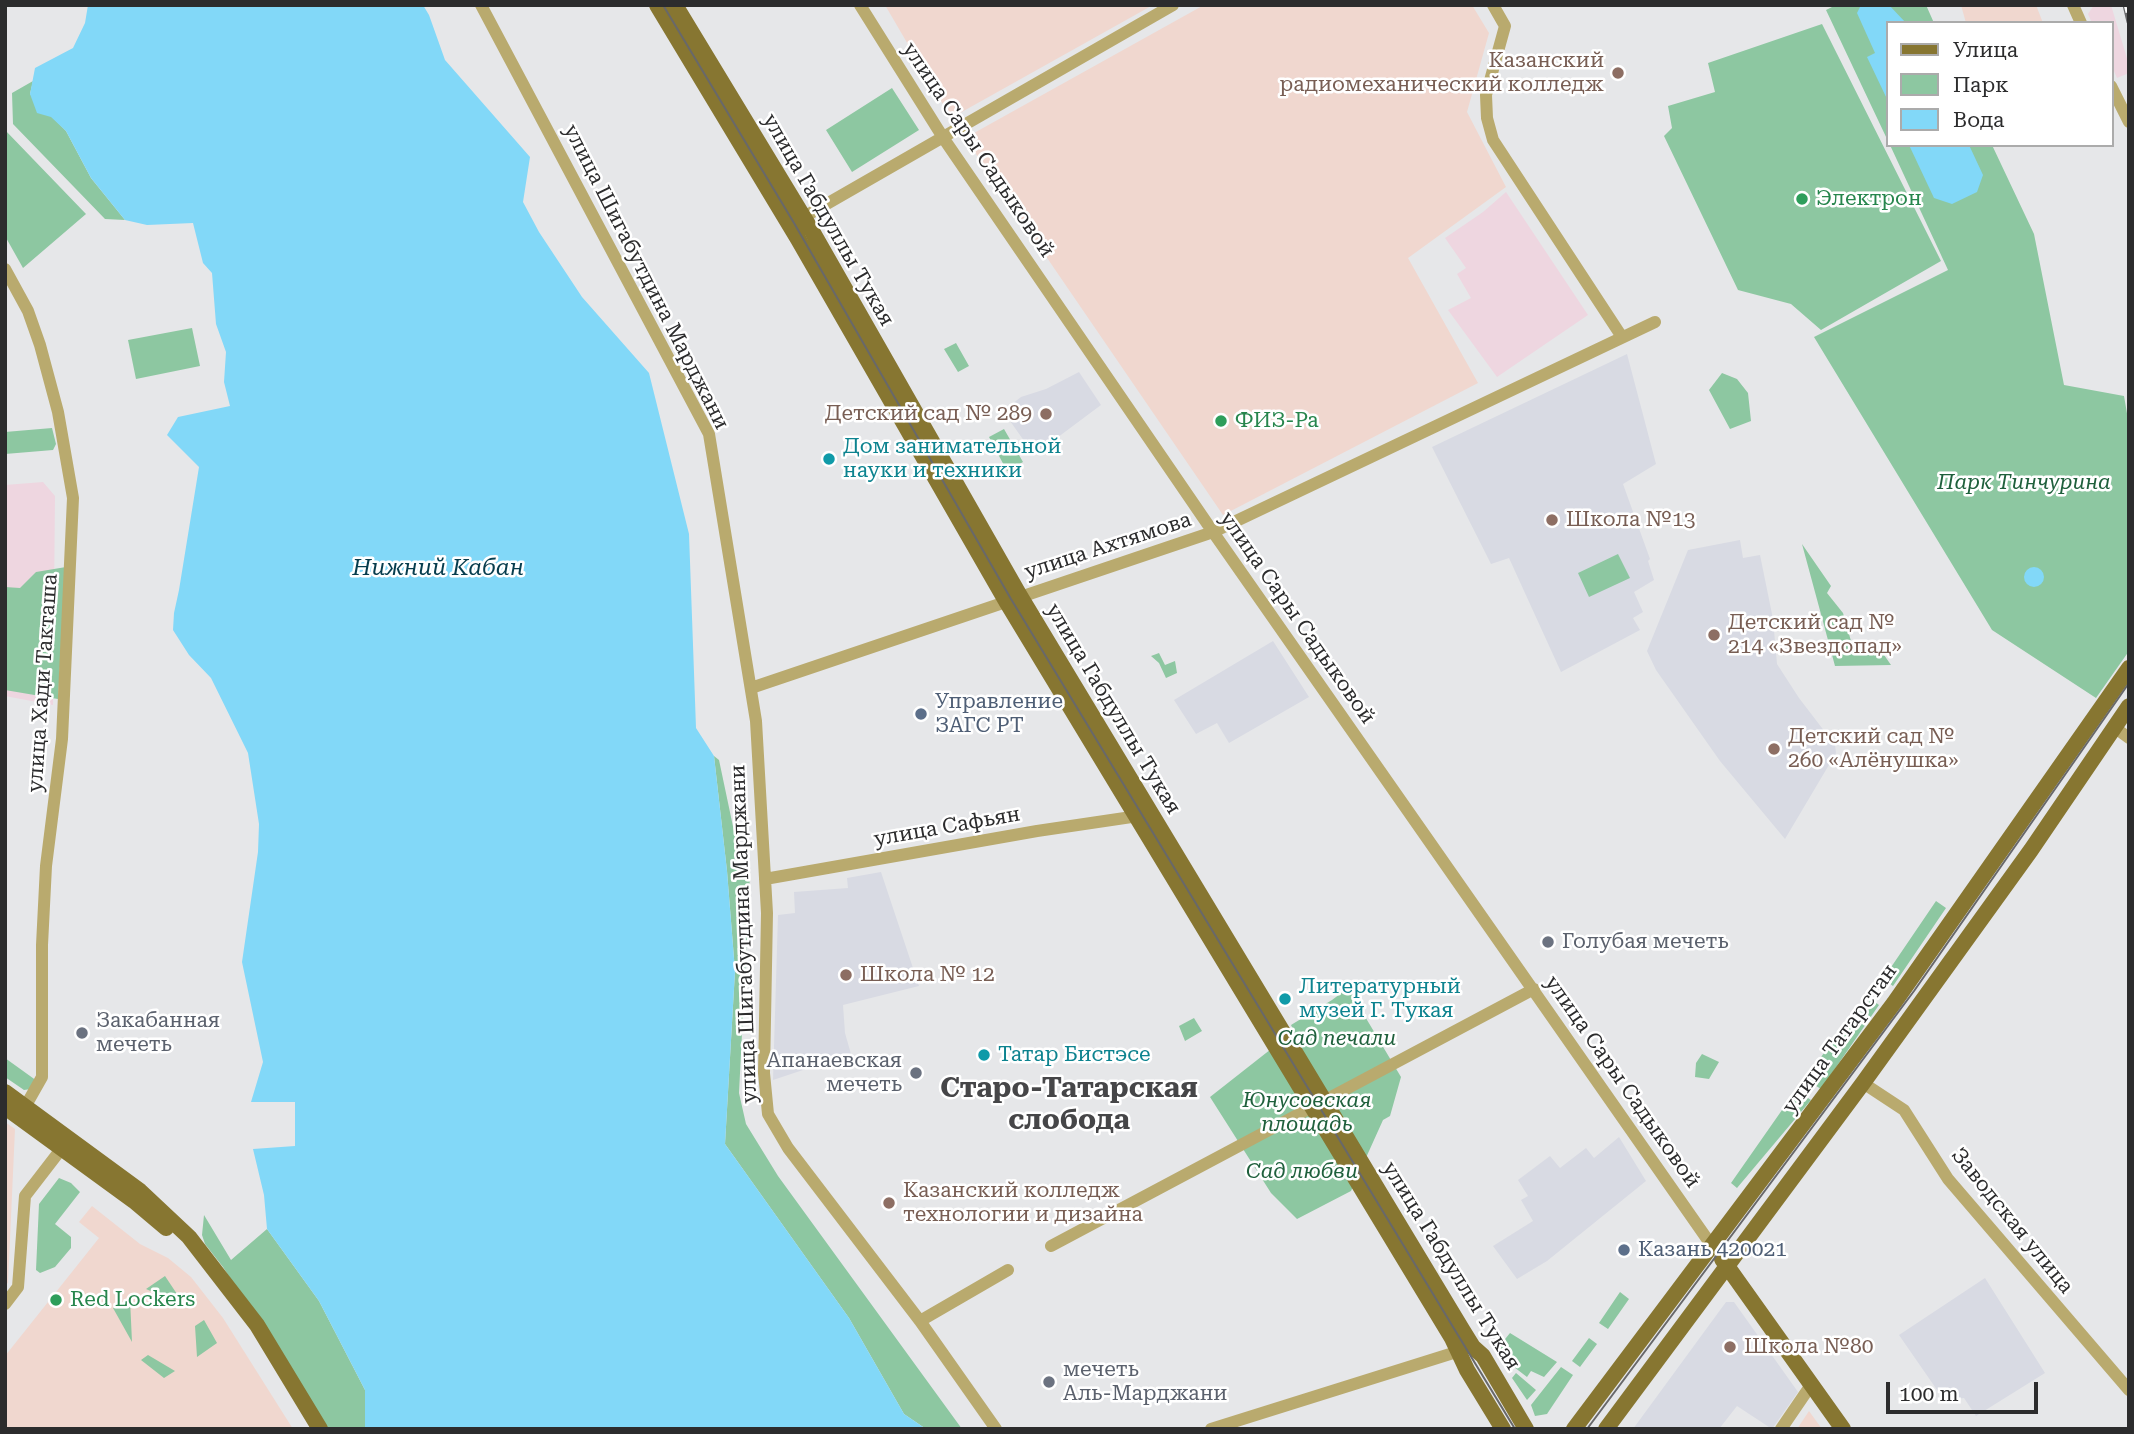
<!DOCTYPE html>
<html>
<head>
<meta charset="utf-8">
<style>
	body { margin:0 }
	#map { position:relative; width:2134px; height:1434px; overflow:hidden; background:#e6e7e9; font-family:"Roboto Serif",serif }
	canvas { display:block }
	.frame { position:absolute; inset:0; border:7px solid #2c2c2d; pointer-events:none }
	.legend { position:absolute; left:1886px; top:21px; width:228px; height:126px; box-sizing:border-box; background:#fff; border:2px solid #ababab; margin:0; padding:9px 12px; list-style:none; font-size:21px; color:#2c2c2d }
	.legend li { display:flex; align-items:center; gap:14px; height:35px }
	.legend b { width:35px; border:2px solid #ababab }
	.scale { position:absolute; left:1886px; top:1382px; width:152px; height:32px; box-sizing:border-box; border:4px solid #2c2c2d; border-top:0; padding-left:9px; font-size:21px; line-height:24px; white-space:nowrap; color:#2c2c2d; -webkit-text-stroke:5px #fff; paint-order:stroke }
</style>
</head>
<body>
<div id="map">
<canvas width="2134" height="1434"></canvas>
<div class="frame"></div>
<ul class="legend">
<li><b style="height:9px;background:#877631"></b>Улица</li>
<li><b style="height:19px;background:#8dc7a1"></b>Парк</li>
<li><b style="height:19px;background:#82d8f8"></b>Вода</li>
</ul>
<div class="scale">100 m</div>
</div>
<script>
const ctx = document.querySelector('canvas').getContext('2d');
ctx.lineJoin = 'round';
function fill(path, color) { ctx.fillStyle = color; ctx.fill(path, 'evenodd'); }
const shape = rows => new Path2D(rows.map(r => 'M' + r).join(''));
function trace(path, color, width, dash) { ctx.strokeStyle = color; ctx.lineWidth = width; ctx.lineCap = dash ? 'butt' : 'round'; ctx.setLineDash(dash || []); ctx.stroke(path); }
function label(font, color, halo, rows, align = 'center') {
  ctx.font = font + ' "Roboto Serif",serif'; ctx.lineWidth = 5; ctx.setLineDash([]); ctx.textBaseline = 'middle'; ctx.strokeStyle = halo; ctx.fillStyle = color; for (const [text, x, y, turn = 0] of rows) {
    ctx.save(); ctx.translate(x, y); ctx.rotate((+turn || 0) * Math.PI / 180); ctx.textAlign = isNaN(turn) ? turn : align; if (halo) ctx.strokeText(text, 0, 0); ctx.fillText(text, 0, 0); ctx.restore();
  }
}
const commercial = shape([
	[885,5,1153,5,951,118],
	[1204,5,1472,5,1489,33,1467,112,1506,187,1408,258,1478,383,1223,515,965,138],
	[1961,5,2036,5,2043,23,1966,23],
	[5,1122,15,1129,8,1283,5,1285],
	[92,1206,140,1244,168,1258,191,1277,223,1318,293,1429,5,1429,5,1356,99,1238,79,1222],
	[1809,1411,1822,1429,1797,1429]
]);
const industrial = shape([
	[2094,5,2111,5,2129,65,2129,73,2117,78,2111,64,2111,23,2092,23,2088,14],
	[1506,192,1588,315,1497,377,1448,310,1471,298,1457,274,1466,268,1445,238,1483,212],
	[43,482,55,496,53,705,5,696,5,485]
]);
const built = shape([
	[1627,354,1656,464,1623,484,1650,559,1648,561,1654,580,1634,592,1643,612,1633,618,1640,630,1561,672,1509,558,1491,564,1432,447],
	[1079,372,1101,405,1034,455,1003,411,1021,397,1046,389],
	[1740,540,1743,558,1760,555,1773,619,1777,664,1799,698,1835,745,1836,753,1785,839,1720,761,1656,670,1647,651,1688,550],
	[1273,641,1309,697,1229,743,1217,723,1196,734,1174,700],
	[881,872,919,986,843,1005,845,1033,851,1054,773,1080,778,915,795,913,794,892,848,888,847,878],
	[1619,1137,1646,1181,1547,1261,1517,1279,1493,1246,1533,1221,1521,1200,1528,1196,1518,1180,1550,1156,1560,1168,1586,1148,1594,1158],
	[1985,1278,2045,1373,1976,1416,1964,1398,1944,1400,1899,1335],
	[1726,1302,1734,1302,1798,1392,1772,1429,1737,1406,1719,1429,1633,1429]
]);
const green = shape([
	[1836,5,1926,5,1934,23,1887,23,1887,139,1826,10],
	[1822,24,1941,261,1821,330,1791,304,1738,290,1664,136,1672,128,1668,106,1715,92,1708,63],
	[33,81,30,94,66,131,91,178,125,220,105,219,13,124,12,93],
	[892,88,919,130,852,172,826,130],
	[5,130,86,214,23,268,5,236],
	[1890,145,1992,145,2034,234,2064,385,2124,396,2129,425,2129,651,2096,698,1992,630,1814,337,1948,270],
	[192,328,200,366,136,379,128,340],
	[956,343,969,366,958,372,944,349],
	[1722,373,1737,379,1748,393,1751,421,1730,429,1709,390],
	[52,428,56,444,53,450,5,454,5,432],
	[1004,429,1023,462,1007,471,989,437],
	[1802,544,1831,586,1827,593,1843,613,1853,648,1882,652,1891,665,1835,666],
	[1618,554,1630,578,1589,597,1578,573],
	[66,567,58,699,5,690,5,587,20,588,36,572],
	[1159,653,1165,665,1175,661,1177,673,1166,678,1159,663,1151,656],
	[714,756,719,760,735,836,750,875,739,1093,746,1124,778,1176,962,1429,926,1429,904,1414,849,1318,725,1144,735,971,727,871],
	[1936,901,1946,908,1893,986,1883,979],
	[1348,988,1401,1077,1390,1116,1383,1120,1351,1191,1297,1219,1271,1193,1210,1097,1294,1031,1291,1025,1332,1000],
	[1871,999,1879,1005,1821,1089,1805,1079,1856,1009,1862,1013],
	[1194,1018,1202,1031,1185,1041,1179,1026],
	[1702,1054,1719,1062,1709,1079,1695,1077,1696,1063],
	[5,1058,37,1081,31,1089,24,1090,5,1077],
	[1796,1090,1811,1100,1737,1188,1731,1183],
	[59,1178,71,1183,80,1192,55,1224,71,1237,71,1248,55,1267,40,1273,36,1270,39,1204],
	[204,1215,231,1260,267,1229,319,1301,365,1390,365,1429,327,1429,223,1267,205,1244,202,1235],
	[165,1276,185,1306,146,1289],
	[1620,1292,1629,1299,1608,1329,1599,1323],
	[130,1299,132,1342,113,1308],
	[204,1320,217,1343,197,1357,195,1326],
	[1510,1333,1557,1362,1544,1377,1531,1371,1527,1377,1497,1354,1497,1349],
	[1589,1338,1597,1344,1580,1367,1572,1361],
	[148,1355,175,1371,164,1378,141,1360],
	[1561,1367,1573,1375,1547,1414,1535,1416,1531,1405],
	[1516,1373,1536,1390,1527,1400,1512,1378]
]);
const water = shape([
	[88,5,423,5,429,15,445,60,530,157,523,202,539,232,582,297,649,373,689,534,696,728,714,756,727,871,735,971,725,1144,849,1318,904,1414,926,1429,365,1429,365,1390,319,1301,267,1229,264,1195,253,1149,295,1146,295,1102,251,1102,263,1062,242,962,258,852,259,824,248,753,211,678,189,655,173,630,174,613,179,590,199,467,167,435,178,417,230,406,224,382,226,352,216,324,212,273,203,263,193,223,147,225,125,220,91,178,66,131,51,117,37,113,30,94,35,68,73,48,85,23],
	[1861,5,1889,5,1906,23,1887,23,1887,99,1867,57,1875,53,1857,13],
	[1909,145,1969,145,1983,175,1977,192,1952,204,1934,198],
	'2024 577a10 10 0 1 1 20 0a10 10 0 1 1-20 0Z'
]);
const minor = shape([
	[481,5,709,434,756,721,767,913,764,1073,768,1114,788,1148,920,1321,996,1429],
	[860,5,944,139,1213,532,1712,1246],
	[1493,5,1505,26,1486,95,1487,118,1493,140,1622,337],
	[2073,5,2081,23],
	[2111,86,2129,122],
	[797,221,1173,5],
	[5,269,28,311,40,345,58,412,73,498,62,739,46,866,42,945,42,1077,25,1107],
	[751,688,1213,532,1655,322],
	[2114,727,2129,738],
	[765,879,1037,831,1145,815],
	[1863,1083,1904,1110,1948,1179,2129,1390],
	[1051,1246,1534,989],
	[5,1304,18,1287,25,1196,62,1148],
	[920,1321,1008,1270],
	[1211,1429,1466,1349],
	[1781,1429,1811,1385]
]);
const major = shape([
	[657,5,798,239,1006,601,1452,1338,1467,1370,1503,1429],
	[675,5,812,231,1020,596,1463,1331,1473,1347,1483,1356,1526,1429],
	[5,1092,140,1191,189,1237,257,1325,320,1429],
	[5,1107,134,1201,166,1228],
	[1722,1259,1843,1429],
	[1574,1429,1894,1003,2129,668],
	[1606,1429,1863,1083,2031,850,2129,706]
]);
const tram = shape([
	[663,5,794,223,1011,599,1515,1429],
	[1587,1429,1914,991,2129,683]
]);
const rail = shape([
	[2125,5,2129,22]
]);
const markers = [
	[1618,73,7,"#8d6e63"],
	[1802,199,7,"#2e9e5b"],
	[1046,414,7,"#8d6e63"],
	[1221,421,7,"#2e9e5b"],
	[829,459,7,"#0f9aa8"],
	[1552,520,7,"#8d6e63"],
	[1714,635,7,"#8d6e63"],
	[921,714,7,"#5c6f8a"],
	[1774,749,7,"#8d6e63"],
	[1548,942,7,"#6b7280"],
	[846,975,7,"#8d6e63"],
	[1285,999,7,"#0f9aa8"],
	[82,1033,7,"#6b7280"],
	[984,1055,7,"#0f9aa8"],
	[916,1073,7,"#6b7280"],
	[889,1203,7,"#8d6e63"],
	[1624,1250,7,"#5c6f8a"],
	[56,1300,7,"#2e9e5b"],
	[1730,1347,7,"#8d6e63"],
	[1049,1382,7,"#6b7280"]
];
const educationNames = [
	["Казанский",1604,61,"right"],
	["радиомеханический колледж",1604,85,"right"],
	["Детский сад № 289",1032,414,"right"],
	["Школа №13",1566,520],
	["Детский сад №",1728,623],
	["214 «Звездопад»",1728,647],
	["Детский сад №",1788,737],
	["260 «Алёнушка»",1788,761],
	["Школа № 12",860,975],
	["Казанский колледж",903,1191],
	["технологии и дизайна",903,1215],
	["Школа №80",1744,1347]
];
const streetNames = [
	["улица Сары Садыковой",978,150,56],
	["улица Габдуллы Тукая",828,220,60],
	["улица Шигабутдина Марджани",646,277,63],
	["улица Ахтямова",1108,546,-18],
	["улица Сары Садыковой",1297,618,55],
	["улица Хади Такташа",43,683,-86],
	["улица Габдуллы Тукая",1113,709,59],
	["улица Сафьян",947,827,-10],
	["улица Шигабутдина Марджани",744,934,-92],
	["улица Татарстан",1840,1039,-54],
	["улица Сары Садыковой",1622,1082,55],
	["Заводская улица",2012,1221,51],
	["улица Габдуллы Тукая",1451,1266,58]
];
const leisureNames = [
	["Электрон",1816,199],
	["ФИЗ-Ра",1235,421],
	["Red Lockers",70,1300]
];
const cultureNames = [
	["Дом занимательной",843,447],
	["науки и техники",843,471],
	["Литературный",1299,987],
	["музей Г. Тукая",1299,1011],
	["Татар Бистэсе",998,1055]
];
const parkNames = [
	["Парк Тинчурина",2024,483],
	["Сад печали",1337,1039],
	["Юнусовская",1307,1101],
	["площадь",1307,1125],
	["Сад любви",1302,1172]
];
const serviceNames = [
	["Управление",935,702],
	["ЗАГС РТ",935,726],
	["Казань 420021",1638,1250]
];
const worshipNames = [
	["Голубая мечеть",1562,942],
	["Закабанная",96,1021],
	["мечеть",96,1045],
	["Апанаевская",902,1061,"right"],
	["мечеть",902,1085,"right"],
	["мечеть",1063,1370],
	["Аль-Марджани",1063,1394]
];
const waterNames = [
	["Нижний Кабан",438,568]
];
const districtNames = [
	["Старо-Татарская",1069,1089],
	["слобода",1069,1121]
];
fill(commercial, '#f0d7cf');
fill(industrial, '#eed6e0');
fill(built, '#d8dae3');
fill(green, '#8dc7a1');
fill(water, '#82d8f8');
trace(minor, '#b9aa6e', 12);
trace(major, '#877631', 16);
trace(tram, '#68686a', 2);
trace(rail, '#68686a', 5);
trace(rail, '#fff', 2.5, [8]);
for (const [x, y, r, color] of markers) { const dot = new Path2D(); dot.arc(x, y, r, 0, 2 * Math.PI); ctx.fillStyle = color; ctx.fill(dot); trace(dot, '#fff', 2.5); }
label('21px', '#785e54', '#fff', educationNames, 'left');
label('21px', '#2c2c2d', '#fff', streetNames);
label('21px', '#27864d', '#fff', leisureNames, 'left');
label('21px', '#0d838f', '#fff', cultureNames, 'left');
label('italic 21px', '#1f603c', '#fff', parkNames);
label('21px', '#4e5e75', '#fff', serviceNames, 'left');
label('21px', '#5b616d', '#fff', worshipNames, 'left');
label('italic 23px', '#073d4e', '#fff', waterNames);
label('bold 28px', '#464648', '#fff', districtNames);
</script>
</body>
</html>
